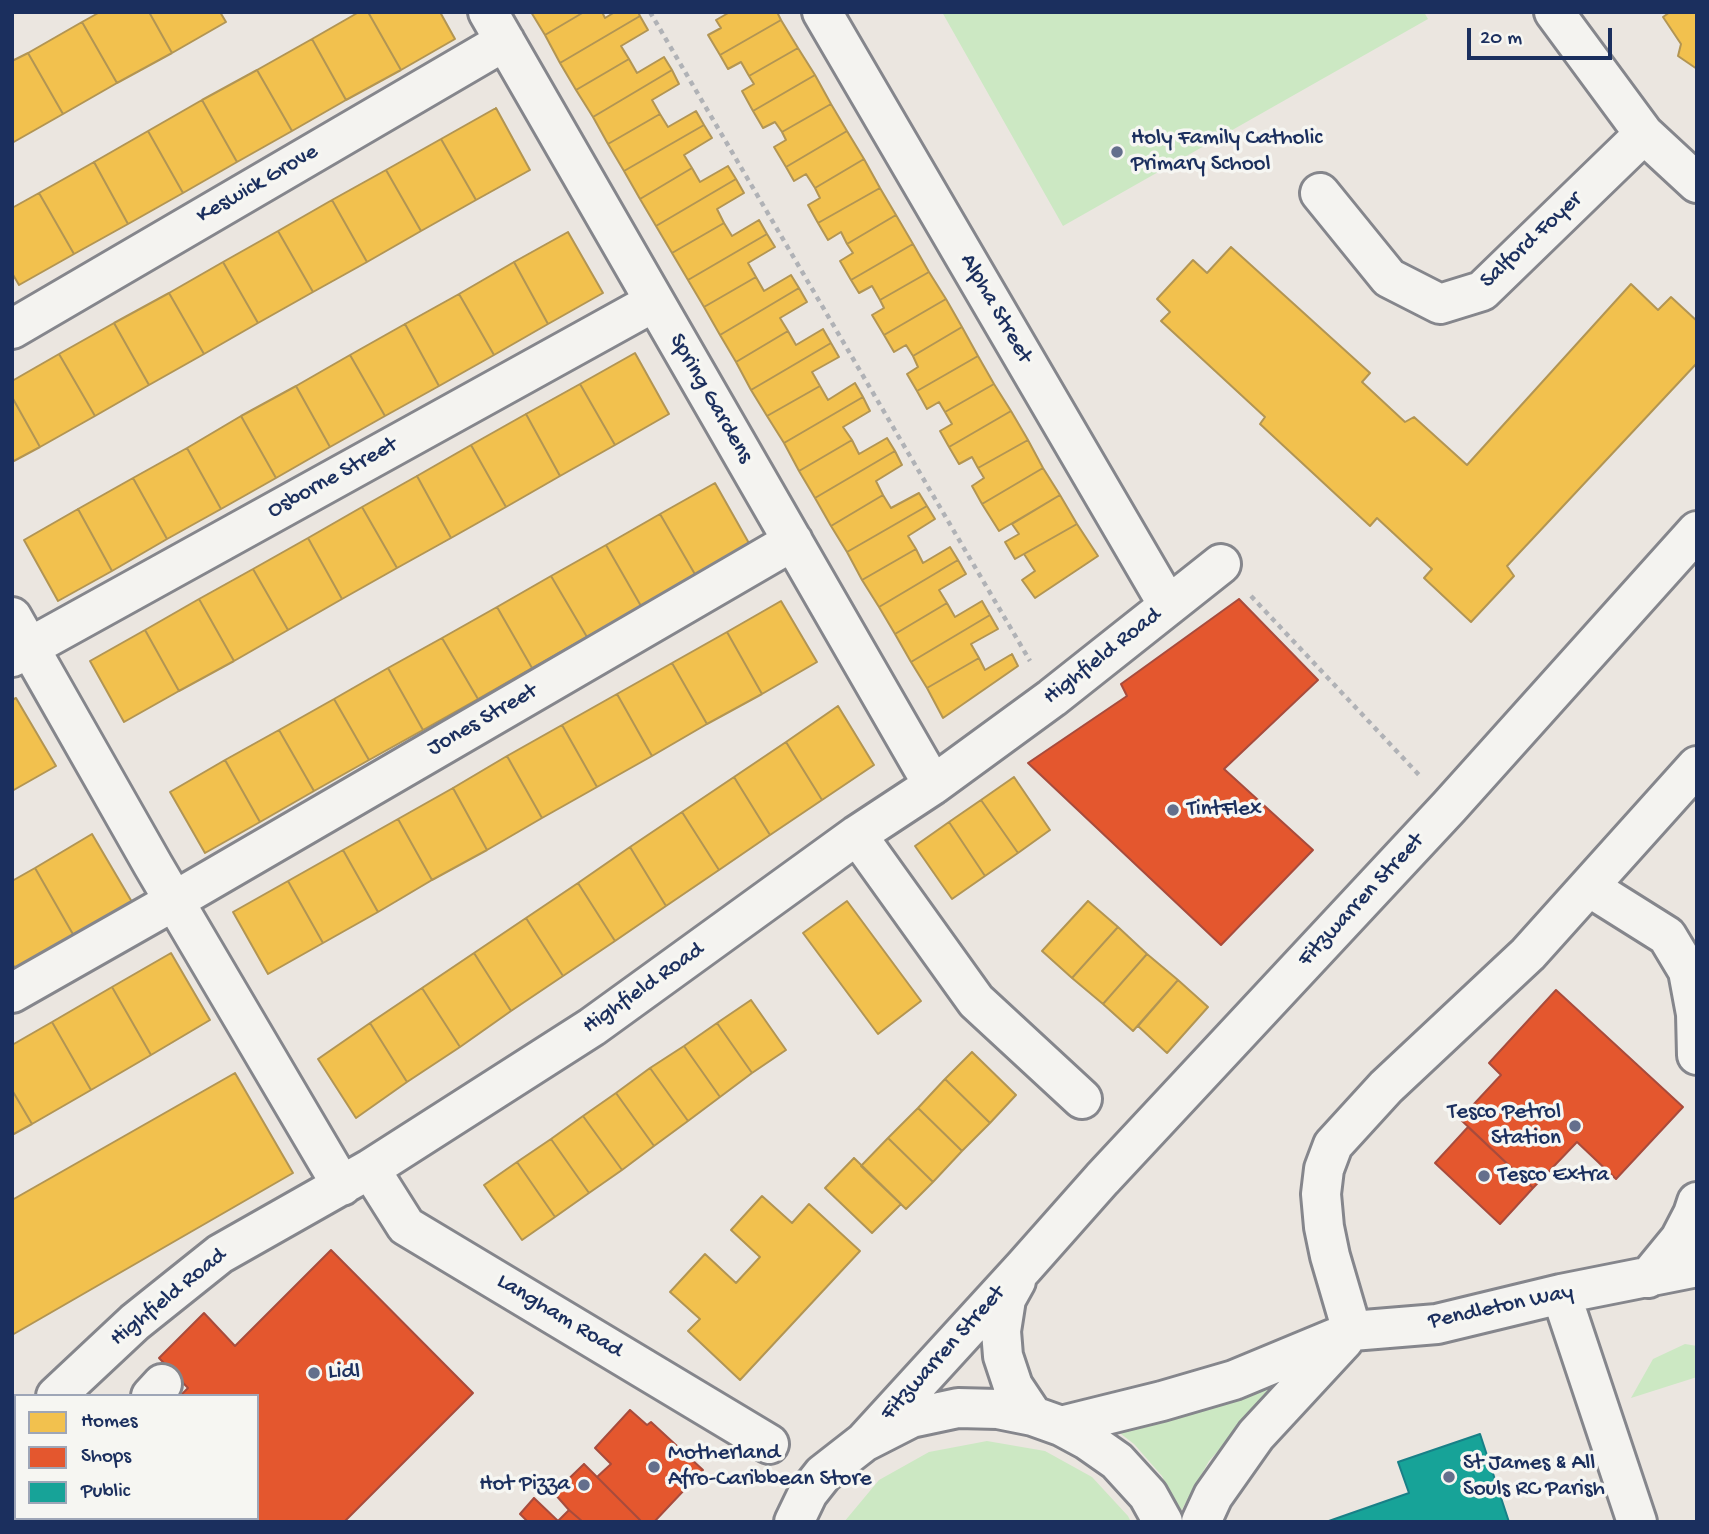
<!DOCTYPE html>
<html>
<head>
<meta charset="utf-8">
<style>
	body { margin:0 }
	#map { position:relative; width:1709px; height:1534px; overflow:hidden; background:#ebe6e0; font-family:"Gochi Hand",sans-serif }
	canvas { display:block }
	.frame { position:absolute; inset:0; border:14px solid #1b2f5e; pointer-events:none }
	.legend { position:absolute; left:14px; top:1394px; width:245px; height:126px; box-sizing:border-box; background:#f6f6f2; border:2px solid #9ea6b7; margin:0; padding:9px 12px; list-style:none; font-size:21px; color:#1b2f5e }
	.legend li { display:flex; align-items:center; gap:14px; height:35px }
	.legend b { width:35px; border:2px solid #9ea6b7 }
	.scale { position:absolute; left:1467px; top:28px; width:145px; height:32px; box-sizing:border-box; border:4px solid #1b2f5e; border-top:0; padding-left:9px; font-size:21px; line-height:24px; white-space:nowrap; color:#1b2f5e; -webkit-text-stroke:5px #f6f6f2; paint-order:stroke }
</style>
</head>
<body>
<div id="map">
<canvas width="1709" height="1534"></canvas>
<div class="frame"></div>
<ul class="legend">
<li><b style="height:19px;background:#f2c14e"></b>Homes</li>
<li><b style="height:19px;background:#e4572e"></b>Shops</li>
<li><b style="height:19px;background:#17a398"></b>Public</li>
</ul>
<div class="scale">20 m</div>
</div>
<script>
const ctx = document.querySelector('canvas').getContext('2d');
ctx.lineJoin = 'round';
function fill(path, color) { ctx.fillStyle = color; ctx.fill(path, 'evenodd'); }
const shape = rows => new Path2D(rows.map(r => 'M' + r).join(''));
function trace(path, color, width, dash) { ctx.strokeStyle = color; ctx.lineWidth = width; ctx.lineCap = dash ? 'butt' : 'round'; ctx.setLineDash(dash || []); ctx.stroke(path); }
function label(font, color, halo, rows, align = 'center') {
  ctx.font = font + ' "Gochi Hand",sans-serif'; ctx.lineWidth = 7; ctx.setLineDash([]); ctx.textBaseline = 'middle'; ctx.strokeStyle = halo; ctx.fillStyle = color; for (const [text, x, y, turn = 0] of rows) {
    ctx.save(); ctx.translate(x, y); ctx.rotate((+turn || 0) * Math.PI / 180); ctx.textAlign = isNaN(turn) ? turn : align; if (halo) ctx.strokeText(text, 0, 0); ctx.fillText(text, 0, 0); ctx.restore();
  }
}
const green = shape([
	[942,12,1424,12,1428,19,1063,226],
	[1685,1344,1697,1346,1697,1377,1631,1398,1653,1359],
	[1275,1369,1290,1390,1234,1433,1209,1461,1180,1513,1162,1476,1134,1444,1112,1427],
	[987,1441,1045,1451,1092,1477,1128,1516,1131,1522,844,1522,879,1480,929,1452]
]);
const homes = shape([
	[100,12,149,12,172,53,117,83,82,22,100,12],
	[149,12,220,12,226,22,172,53,149,12],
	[359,12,368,12,401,70,346,100,312,39,359,12],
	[368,12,440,12,455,39,401,70,368,12],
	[531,12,584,12,545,35,531,12],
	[584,12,602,12,605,18,615,12,638,12,640,16,560,63,545,35,584,12],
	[730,12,777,12,781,20,720,55,708,35,721,28,716,20,730,12],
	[1670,12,1697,12,1697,69,1678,56,1681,44,1663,17,1670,12],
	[640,16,648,30,621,46,629,59,576,90,560,63,640,16],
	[781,20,798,48,749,76,741,62,728,69,720,55,781,20],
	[82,22,117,83,63,114,28,53,82,22],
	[312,39,346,100,292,131,257,70,312,39],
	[798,48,815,75,753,111,742,91,754,84,749,76,798,48],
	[28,53,63,114,12,143,12,61,28,53],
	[664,57,672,70,593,117,576,90,629,59,637,73,664,57],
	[257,70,292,131,237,162,202,100,257,70],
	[672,70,679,84,652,100,660,114,608,144,593,117,672,70],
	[815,75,831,104,782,132,775,122,763,128,753,111,815,75],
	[202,100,237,162,183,193,148,131,202,100],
	[831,104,847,131,786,167,774,147,786,140,782,132,831,104],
	[496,108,530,170,476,200,441,139,496,108],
	[696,111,704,125,624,171,608,144,660,114,668,127,696,111],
	[704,125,712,138,684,155,692,168,640,199,624,171,704,125],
	[148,131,183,193,128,224,94,162,148,131],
	[847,131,864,159,815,188,806,174,794,181,786,167,847,131],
	[441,139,476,200,421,231,386,170,441,139],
	[864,159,880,188,818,223,808,205,820,198,815,188,864,159],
	[94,162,128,224,74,254,39,193,94,162],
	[728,166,736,179,656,226,640,199,692,168,700,182,728,166],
	[386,170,421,231,367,262,332,200,386,170],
	[736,179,744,193,717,209,724,223,672,253,656,226,736,179],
	[880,188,896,215,847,244,841,232,828,240,818,223,880,188],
	[39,193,74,254,19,285,12,273,12,208,39,193],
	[332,200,367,262,313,292,278,231,332,200],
	[896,215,913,244,851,280,840,261,853,253,847,244,896,215],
	[759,220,767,234,688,280,672,253,724,223,732,236,759,220],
	[278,231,313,292,258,323,223,262,278,231],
	[568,232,603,293,548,324,514,262,568,232],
	[767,234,775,247,748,263,756,277,704,307,688,280,767,234],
	[913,244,929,272,880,300,872,286,859,293,851,280,913,244],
	[1231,247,1370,373,1362,382,1405,422,1414,417,1467,465,1631,284,1658,310,1671,297,1697,321,1697,363,1507,566,1514,576,1471,622,1424,578,1432,569,1377,518,1370,526,1260,424,1265,417,1161,321,1170,312,1157,299,1193,260,1207,273,1231,247],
	[223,262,258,323,204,354,169,293,223,262],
	[514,262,548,324,494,355,459,294,514,262],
	[929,272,946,299,884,335,872,315,884,308,880,300,929,272],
	[791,275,799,288,720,335,704,307,756,277,764,291,791,275],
	[799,288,807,302,780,318,788,331,736,362,720,335,799,288],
	[169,293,204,354,149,385,114,323,169,293],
	[459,294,494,355,439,386,405,324,459,294],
	[946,299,962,327,913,356,906,345,894,352,884,335,946,299],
	[114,323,149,385,95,416,59,354,114,323],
	[405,324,439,386,385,416,350,355,405,324],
	[962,327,978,356,917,391,907,374,918,367,913,356,962,327],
	[823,329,831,343,751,390,736,362,788,331,796,345,823,329],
	[831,343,839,357,812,372,820,386,767,416,751,390,831,343],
	[635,353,669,414,615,445,580,384,635,353],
	[59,354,95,416,40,447,12,397,12,381,59,354],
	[350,355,385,416,330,447,296,386,350,355],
	[978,356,994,384,945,412,939,402,927,409,917,391,978,356],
	[855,383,863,397,784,443,767,416,820,386,828,400,855,383],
	[580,384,615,445,560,476,526,414,580,384],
	[994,384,1011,411,949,447,940,431,952,424,945,412,994,384],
	[296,386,330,447,276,478,241,416,296,386],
	[12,397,40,447,12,462,12,397],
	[863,397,870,411,843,427,852,440,799,471,784,443,863,397],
	[1011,411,1028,440,978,468,972,457,959,464,949,447,1011,411],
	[526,414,560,476,506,507,471,445,526,414],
	[241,416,276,478,221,509,187,448,241,416],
	[887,438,895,451,815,498,799,471,852,440,859,454,887,438],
	[1028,440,1043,468,982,504,972,486,984,478,978,468,1028,440],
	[471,445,506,507,451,538,417,476,471,445],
	[187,448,221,509,167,539,133,478,187,448],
	[895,451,902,465,876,481,883,495,831,526,815,498,895,451],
	[1043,468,1060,495,999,531,982,504,1043,468],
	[417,476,451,538,397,568,362,507,417,476],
	[133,478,167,539,112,571,78,509,133,478],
	[715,483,750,545,696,576,660,514,715,483],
	[919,493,927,506,847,552,831,526,883,495,891,508,919,493],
	[1060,495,1077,524,1015,559,1005,542,1019,534,1012,524,1060,495],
	[927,506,935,519,908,536,916,549,862,580,847,552,927,506],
	[362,507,397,568,342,599,308,538,362,507],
	[78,509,112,571,58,601,24,540,78,509],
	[660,514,696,576,641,606,606,545,660,514],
	[1077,524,1098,556,1035,598,1022,580,1035,571,1024,554,1077,524],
	[308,538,342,599,288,630,253,569,308,538],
	[606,545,641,606,587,637,551,576,606,545],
	[950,547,958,560,879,607,862,580,916,549,923,563,950,547],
	[958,560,966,574,939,590,947,603,895,634,879,607,958,560],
	[253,569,288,630,234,661,199,599,253,569],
	[551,576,587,637,532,668,497,607,551,576],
	[199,599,234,661,179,691,145,630,199,599],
	[781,601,817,662,762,694,727,632,781,601],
	[982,601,990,615,911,662,895,634,947,603,955,617,982,601],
	[497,607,532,668,478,699,442,638,497,607],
	[990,615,998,629,971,644,979,658,927,688,911,662,990,615],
	[145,630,179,691,124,722,90,661,145,630],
	[727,632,762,694,707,724,672,663,727,632],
	[442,638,478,699,423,730,388,668,442,638],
	[1012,654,1018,666,943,718,927,688,979,658,985,670,1012,654],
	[672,663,707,724,652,756,617,694,672,663],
	[388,668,423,730,369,760,334,699,388,668],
	[617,694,652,756,597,787,562,725,617,694],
	[16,698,56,766,12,791,12,700,16,698],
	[334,699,369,760,314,791,279,730,334,699],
	[838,706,874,765,822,800,786,742,838,706],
	[562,725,597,787,542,818,507,756,562,725],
	[279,730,314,791,260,822,225,760,279,730],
	[786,742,822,800,770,835,734,777,786,742],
	[507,756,542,818,487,850,453,788,507,756],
	[225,760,260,822,205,853,170,792,225,760],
	[734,777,770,835,719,870,682,812,734,777],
	[1014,777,1050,830,1018,853,981,800,1014,777],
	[453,788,487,850,432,880,398,819,453,788],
	[981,800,1018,853,985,876,949,822,981,800],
	[682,812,719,870,666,906,630,847,682,812],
	[398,819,432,880,378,912,343,850,398,819],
	[949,822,985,876,952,899,915,846,949,822],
	[92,834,132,902,74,936,35,868,92,834],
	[630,847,666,906,615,941,578,883,630,847],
	[343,850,378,912,323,943,288,881,343,850],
	[35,868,74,936,16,970,12,963,12,881,35,868],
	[288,881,323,943,268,974,233,912,288,881],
	[578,883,615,941,563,976,526,918,578,883],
	[847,901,921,1001,878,1034,803,933,847,901],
	[1088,901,1118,927,1072,978,1042,951,1088,901],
	[526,918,563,976,511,1011,474,953,526,918],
	[1118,927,1147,954,1103,1004,1072,978,1118,927],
	[171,953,210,1020,151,1055,112,987,171,953],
	[474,953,511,1011,460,1047,422,988,474,953],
	[1147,954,1178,980,1133,1031,1103,1004,1147,954],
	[1178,980,1208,1007,1167,1053,1138,1026,1178,980],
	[112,987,151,1055,91,1090,52,1022,112,987],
	[422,988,460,1047,407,1082,370,1023,422,988],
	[751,1000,786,1050,752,1073,717,1023,751,1000],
	[52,1022,91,1090,32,1124,12,1090,12,1045,52,1022],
	[370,1023,407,1082,356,1118,318,1059,370,1023],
	[717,1023,752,1073,720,1097,684,1046,717,1023],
	[684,1046,720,1097,688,1121,650,1068,684,1046],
	[972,1052,1016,1095,990,1123,945,1079,972,1052],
	[650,1068,688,1121,654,1146,616,1093,650,1068],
	[235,1073,293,1173,12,1335,12,1200,235,1073],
	[945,1079,990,1123,962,1151,918,1108,945,1079],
	[12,1090,32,1124,12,1135,12,1090],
	[616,1093,654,1146,622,1170,583,1116,616,1093],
	[918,1108,962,1151,933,1182,888,1138,918,1108],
	[583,1116,622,1170,589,1193,551,1139,583,1116],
	[888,1138,933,1182,906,1209,861,1166,888,1138],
	[551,1139,589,1193,555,1217,517,1162,551,1139],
	[854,1158,901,1204,872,1233,825,1188,854,1158],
	[517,1162,555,1217,522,1240,484,1185,517,1162],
	[762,1196,792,1223,809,1204,860,1251,740,1380,688,1331,700,1319,670,1292,705,1254,736,1283,760,1257,731,1230,762,1196]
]);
const shops = shape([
	[1239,599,1318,680,1224,769,1313,850,1221,945,1028,763,1127,696,1121,684,1239,599],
	[1556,990,1683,1107,1616,1179,1577,1142,1533,1188,1460,1119,1501,1075,1489,1063,1556,990],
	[1468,1127,1533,1188,1500,1224,1435,1163,1468,1127],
	[331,1250,473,1393,344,1522,62,1522,58,1518,257,1518,257,1396,180,1396,188,1388,159,1358,204,1313,235,1346,331,1250],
	[630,1410,647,1425,651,1422,703,1470,654,1522,642,1522,597,1477,611,1464,595,1448,630,1410],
	[584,1464,642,1522,583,1522,569,1510,554,1493,584,1464],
	[534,1498,558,1521,569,1510,583,1522,528,1522,520,1514,534,1498]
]);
const public = shape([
	[1480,1434,1509,1522,1326,1522,1409,1493,1398,1462,1480,1434]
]);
const path = shape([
	[650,12,1030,661],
	[1251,596,1420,776]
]);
const minor = shape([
	[488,12,933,785],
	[822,12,1168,605],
	[1554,12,1644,134,1697,183],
	[1320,193,1389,278,1440,304,1482,291,1644,134],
	[12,329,505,41],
	[12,617,153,865,342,1186],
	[12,657,654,302],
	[857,835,976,1001,1082,1099],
	[1589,887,1667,936,1688,971,1696,1014,1697,1055],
	[12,993,174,901,793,541],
	[370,1169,406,1226,769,1444],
	[1648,1278,1680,1239,1693,1214,1697,1202],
	[1016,1281,1006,1299,1001,1331,1003,1356,1013,1386,1033,1416],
	[1561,1294,1637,1522],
	[1352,1331,1330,1256,1324,1227,1321,1194,1324,1169,1333,1145,1386,1087,1528,954,1697,766],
	[56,1396,135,1322,220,1254,370,1169,592,1027,857,835,933,785,1052,698,1221,564],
	[151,1396,162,1384],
	[1061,1426,1162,1401,1234,1380,1352,1331,1437,1324,1561,1294,1697,1267],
	[12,1429,15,1433],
	[864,1442,1024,1267,1102,1179,1449,807,1697,531],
	[30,1522,31,1518],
	[794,1522,808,1493,823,1474,864,1442,911,1418,958,1408,998,1409,1033,1416,1061,1426,1087,1440,1117,1461,1148,1495,1163,1522],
	[1201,1522,1213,1496,1256,1435,1344,1340]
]);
const markers = [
	[1117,152,7,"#646f8c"],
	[1173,810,7,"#646f8c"],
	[1575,1126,7,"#646f8c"],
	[1484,1176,7,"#646f8c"],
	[314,1373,7,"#646f8c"],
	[654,1467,7,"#646f8c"],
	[1449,1477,7,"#646f8c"],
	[584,1485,7,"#646f8c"]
];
const poiNames = [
	["Holy Family Catholic",1131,139],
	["Primary School",1131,165],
	["TintFlex",1187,810],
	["Tesco Petrol",1561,1113,"right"],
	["Station",1561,1139,"right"],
	["Tesco Extra",1498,1176],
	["Lidl",328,1373],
	["Motherland",668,1454],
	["Afro-Caribbean Store",668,1480],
	["St James & All",1463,1464],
	["Souls RC Parish",1463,1490],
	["Hot Pizza",570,1485,"right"]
];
const streetNames = [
	["Keswick Grove",258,185,-30],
	["Salford Foyer",1532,241,-43],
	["Alpha Street",995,309,60],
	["Spring Gardens",710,399,60],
	["Osborne Street",333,479,-29],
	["Highfield Road",1103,657,-38],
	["Jones Street",483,721,-30],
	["Fitzwarren Street",1362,901,-47],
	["Highfield Road",644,989,-35],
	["Highfield Road",169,1298,-39],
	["Pendleton Way",1501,1308,-12],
	["Langham Road",559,1317,31],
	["Fitzwarren Street",944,1354,-48]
];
fill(green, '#cce8c3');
fill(homes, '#f2c14e');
trace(homes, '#b29553', 2);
fill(shops, '#e4572e');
trace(shops, '#a84b3c', 2);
fill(public, '#17a398');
trace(public, '#188087', 2);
trace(minor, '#85868c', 44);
trace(path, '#b0b2b6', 4.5, [5, 5]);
trace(minor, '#f4f3f0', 38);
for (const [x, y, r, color] of markers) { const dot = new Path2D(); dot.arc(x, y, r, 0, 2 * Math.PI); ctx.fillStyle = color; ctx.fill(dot); trace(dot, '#f6f6f2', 2.5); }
label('23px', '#1b2f5e', '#f6f6f2', poiNames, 'left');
label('23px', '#1b2f5e', '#f6f6f2', streetNames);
</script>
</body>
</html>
